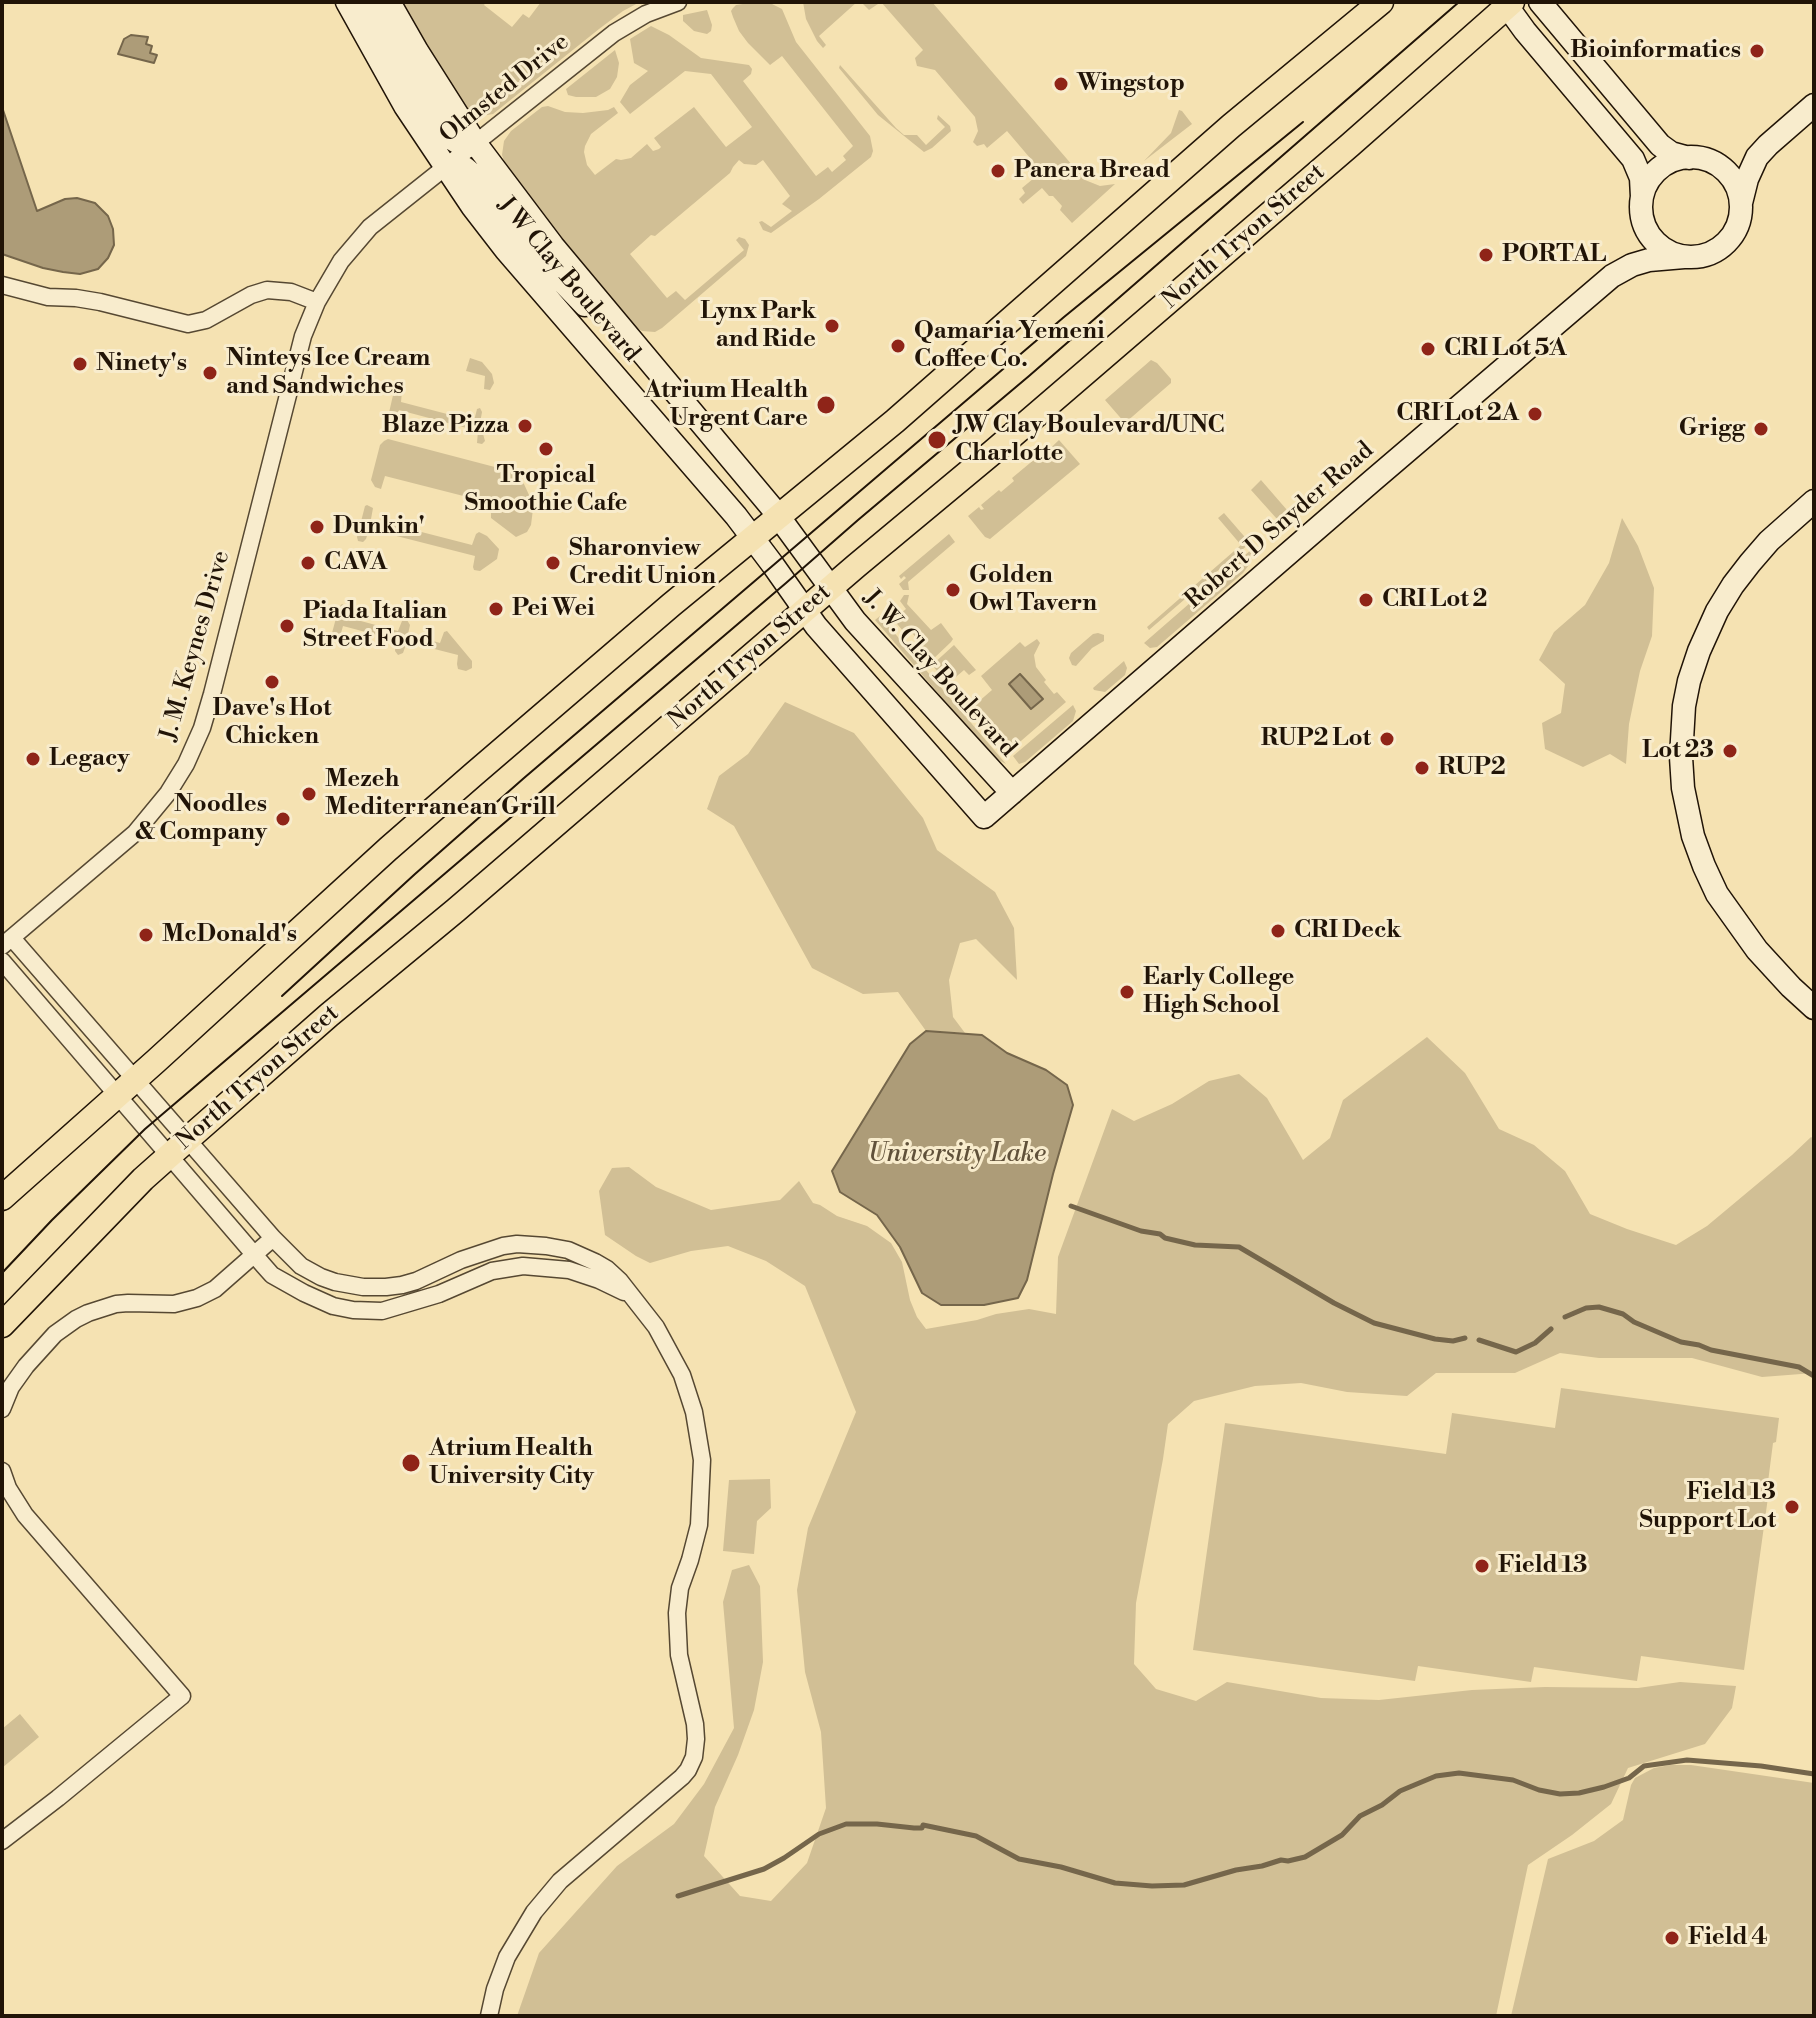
<!DOCTYPE html>
<html>
<head>
<meta charset="utf-8">
<style>
	body { margin:0 }
	#map { position:relative; width:1816px; height:2018px; overflow:hidden; background:#f5e2b2; font-family:"Libre Bodoni",serif }
	canvas { display:block }
	.frame { position:absolute; inset:0; border:4px solid #211407; pointer-events:none }
</style>
</head>
<body>
<div id="map">
<canvas width="1816" height="2018"></canvas>
<div class="frame"></div>
</div>
<script>
const ctx = document.querySelector('canvas').getContext('2d');
ctx.lineJoin = 'round';
function fill(path, color) { ctx.fillStyle = color; ctx.fill(path, 'evenodd'); }
const shape = rows => new Path2D(rows.map(r => 'M' + r).join(''));
function trace(path, color, width, dash) { ctx.strokeStyle = color; ctx.lineWidth = width; ctx.lineCap = dash ? 'butt' : 'round'; ctx.setLineDash(dash || []); ctx.stroke(path); }
function label(font, color, halo, rows, align = 'center') {
  ctx.font = font + ' "Libre Bodoni",serif'; ctx.lineWidth = 6; ctx.setLineDash([]); ctx.textBaseline = 'middle'; ctx.strokeStyle = halo; ctx.fillStyle = color; for (const [text, x, y, turn = 0] of rows) {
    ctx.save(); ctx.translate(x, y); ctx.rotate((+turn || 0) * Math.PI / 180); ctx.textAlign = isNaN(turn) ? turn : align; if (halo) ctx.strokeText(text, 0, 0); ctx.fillText(text, 0, 0); ctx.restore();
  }
}
const green = shape([
	[400,2,486,2,484,5,512,27,523,14,529,18,541,2,640,2,623,11,599,29,493,114,482,116,466,110],
	[756,2,768,2,782,9,796,42,870,136,873,151,871,157,819,199,771,233,763,230,759,222,762,221,771,227,792,211,782,204,790,196,763,160,756,165,744,164,739,160,733,167,730,173,655,236,651,235,630,254,667,298,676,291,685,300,744,250,736,240,739,237,745,239,749,245,746,256,662,328,655,332,642,331,632,325,569,249,506,167,502,155,504,141,511,131,542,107,548,106,565,112,583,113,608,110,614,107,618,113,591,134,585,146,584,152,587,165,595,175,616,159,621,160,631,158,647,144,653,151,659,149,661,147,654,138,694,107,726,147,752,127,711,74,685,71,630,114,620,102,630,85,648,71,634,63,630,39,651,26,669,35,701,58,749,65,752,69,751,74,743,81,816,176,828,167,832,172,846,160,843,156,853,146,782,56,770,65,748,43,739,31,733,17,731,11,733,8,736,5],
	[803,2,857,2,819,36,826,45,823,48,817,41,806,19],
	[861,2,932,2,1085,180,1100,186,1115,184,1072,223,1060,210,1062,206,1053,196,1049,196,1042,188,1023,204,1019,199,1025,193,1022,188,1034,178,1023,165,1030,158,1007,131,987,148,984,144,977,146,973,142,978,131,975,117,935,70,917,66,915,58,923,50,881,2,869,10],
	[707,10,712,25,711,31,707,34,694,31,683,21,683,15],
	[615,50,619,63,617,77,610,89,596,97,576,97,568,95,566,89],
	[840,65,896,128,904,135,917,135,926,145,945,127,937,119,938,115,950,126,951,131,932,148,924,152,878,115,839,68],
	[1179,110,1182,111,1192,124,1144,161,1171,133],
	[470,358,482,362,492,374,494,383,490,390,484,389,485,376,466,371],
	[1151,360,1157,363,1171,379,1171,383,1125,423,1105,400],
	[399,387,402,391,401,402,474,421,477,409,480,408,482,412,480,423,485,441,482,444,477,443,478,431,399,410,395,421,389,421,388,417,394,391],
	[388,439,510,471,524,484,529,495,533,509,531,525,527,532,516,537,491,518,491,503,385,476,381,489,375,487,371,480,380,445,384,441],
	[1059,440,1080,464,990,539,985,537,968,516,979,507,981,510,984,509,981,505,999,490,1001,492,1014,481,1012,478,1036,458,1038,460],
	[1261,480,1287,510,1277,519,1251,490],
	[367,505,373,508,371,519,472,545,476,534,479,532,487,536,499,549,497,559,480,571,474,570,473,567,475,556,369,529,366,539,363,542,358,541,357,537,365,506],
	[1224,513,1250,543,1149,630,1147,627,1241,545,1218,518],
	[1622,518,1638,546,1654,588,1652,636,1640,671,1629,724,1626,764,1610,754,1583,767,1545,749,1542,723,1561,713,1565,684,1539,660,1554,632,1585,605,1609,563],
	[949,534,955,542,908,582,909,590,903,590,899,584,906,578,904,576,901,579,899,576],
	[1252,549,1251,562,1243,573,1157,647,1150,648,1144,643],
	[904,595,909,595,907,604,931,630,941,623,953,639,951,642,930,662,916,645,919,641,907,627,903,631,893,619,906,609,900,601],
	[342,604,347,607,346,617,398,631,402,621,407,620,410,625,408,634,440,643,444,632,447,631,472,661,472,668,466,671,458,669,457,664,458,655,407,642,403,653,398,655,395,651,396,640,343,626,340,637,334,638,332,633,339,607],
	[880,616,1006,764,993,757,875,620],
	[1098,633,1104,635,1104,641,1092,648,1076,666,1072,665,1069,658,1071,653,1093,634],
	[1037,639,1040,643,1034,655,1036,667,1046,680,1044,682,1054,694,1057,692,1066,702,1014,747,1006,749,970,709,992,690,981,676,1020,642,1025,647],
	[954,645,976,670,969,675,964,670,950,682,967,702,965,704,932,665],
	[1124,661,1127,668,1125,675,1105,692,1094,690,1093,688],
	[785,702,854,733,923,818,937,850,995,892,1014,928,1017,980,976,939,960,943,949,980,953,1017,965,1033,926,1031,898,992,863,994,812,968,734,826,707,809,719,776,748,754],
	[1073,705,1076,711,1073,721,1025,762,1019,764,1013,756],
	[1427,1037,1465,1073,1499,1129,1534,1145,1565,1171,1590,1214,1627,1229,1676,1245,1707,1226,1792,1155,1811,1137,1814,1139,1814,1373,1762,1377,1692,1358,1599,1358,1560,1353,1515,1373,1436,1373,1407,1396,1347,1392,1301,1383,1255,1386,1194,1401,1168,1424,1163,1459,1136,1603,1134,1664,1156,1689,1196,1701,1227,1682,1321,1698,1379,1700,1472,1690,1545,1687,1638,1688,1680,1682,1736,1686,1732,1708,1705,1744,1628,1768,1611,1804,1572,1835,1528,1865,1496,2016,517,2016,539,1953,617,1866,674,1824,704,1784,734,1728,723,1602,732,1570,749,1565,760,1586,763,1662,754,1710,738,1755,715,1807,704,1856,740,1896,771,1901,807,1863,826,1808,821,1732,805,1672,797,1590,808,1528,856,1412,805,1286,766,1261,728,1246,691,1251,650,1263,636,1256,605,1235,599,1191,612,1168,629,1167,656,1187,711,1210,780,1200,799,1181,813,1203,820,1205,837,1216,867,1226,891,1243,902,1262,910,1300,917,1317,926,1329,977,1320,996,1314,1029,1309,1056,1314,1058,1257,1112,1109,1134,1121,1172,1104,1209,1081,1239,1074,1267,1098,1303,1160,1330,1138,1343,1100],
	[1561,1388,1779,1418,1776,1442,1773,1443,1768,1482,1770,1483,1744,1670,1641,1656,1637,1681,1534,1667,1531,1682,1418,1666,1415,1681,1193,1650,1225,1423,1446,1454,1452,1413,1555,1428],
	[770,1479,771,1508,757,1521,754,1554,723,1551,729,1480],
	[20,1714,39,1737,2,1768,2,1736,4,1735,2,1729],
	[1670,1765,1691,1765,1814,1783,1814,2016,1511,2016,1548,1859,1594,1841,1623,1820,1631,1785,1635,1778,1654,1768]
]);
const water = shape([
	[131,35,148,37,146,44,152,46,150,53,157,55,154,63,118,54,124,39,131,35],
	[2,107,37,211,65,199,77,198,95,203,108,216,113,229,114,245,108,258,98,269,80,274,63,272,43,268,2,254,2,107],
	[1020,674,1043,699,1031,709,1009,684,1020,674],
	[926,1031,982,1035,1007,1053,1046,1070,1067,1085,1073,1105,1053,1174,1027,1280,1018,1298,984,1305,941,1305,922,1293,900,1247,877,1215,840,1192,832,1171,910,1044,926,1031]
]);
const stream = shape([
	[1071,1206,1141,1231,1160,1234,1165,1238,1195,1245,1239,1247,1334,1303,1374,1323,1435,1339,1453,1341,1465,1338],
	[1565,1317,1586,1308,1599,1307,1623,1314,1634,1322,1681,1342,1699,1345,1711,1350,1799,1367,1814,1376],
	[1479,1340,1516,1352,1535,1343,1551,1329],
	[678,1896,764,1869,784,1858,819,1834,846,1824,877,1824,914,1828,922,1828,923,1825,976,1836,1019,1859,1061,1867,1115,1883,1152,1886,1184,1885,1236,1870,1262,1866,1281,1860,1288,1861,1305,1857,1342,1835,1360,1816,1382,1805,1400,1791,1436,1776,1459,1773,1513,1780,1539,1790,1560,1794,1579,1793,1604,1787,1629,1778,1644,1766,1687,1760,1761,1766,1814,1774]
]);
const street = shape([
	[2,285,48,297,76,298,100,302,188,324,206,320,251,295,267,290,291,292,317,302],
	[12,938,273,1238,301,1266,321,1277,335,1282,363,1287,386,1287,402,1285,416,1281,461,1260,503,1246,517,1244,546,1246,568,1250,595,1262,607,1269,620,1281,656,1327,682,1375,694,1412,702,1460,699,1525,690,1560,680,1588,677,1613,679,1655,695,1724,696,1739,694,1757,688,1770,682,1777,560,1881,534,1912,507,1957,495,1989,489,2016],
	[2,946,135,833,168,793,186,764,202,728,212,694,303,336,317,302,341,261,370,227,614,33,646,14,678,2],
	[2,961,264,1266,272,1275,304,1293,333,1306,353,1310,382,1311,439,1294,492,1271,523,1266,569,1270,599,1280,624,1292],
	[2,1409,11,1387,26,1366,55,1334,76,1319,88,1313,116,1304,128,1303,174,1304,197,1298,215,1289,273,1238],
	[2,1471,8,1488,25,1515,182,1696,58,1798,2,1841]
]);
const secondary = shape([
	[347,2,405,106,472,206,506,250,736,516,773,565,816,626,984,817,1372,481,1612,276,1632,265,1649,260,1684,257],
	[368,2,405,69,442,129,452,139,462,145,468,146,476,144],
	[389,2,417,51,476,144,553,246,773,509,855,621,1012,793],
	[1504,2,1525,31,1633,159,1641,178,1642,197],
	[1540,2,1660,145,1671,153,1689,158],
	'1641 207a50 50 0 1 1 100 0a50 50 0 1 1-100 0Z',
	[446,168,456,166,465,168,472,174,529,247,585,305],
	[1741,203,1747,179,1757,157,1768,145,1814,105],
	[1814,501,1769,541,1750,563,1733,585,1717,611,1699,651,1689,681,1684,706,1681,757,1683,788,1693,836,1704,866,1717,894,1757,950,1791,987,1814,1008]
]);
const primary = shape([
	[2,1198,156,1061,388,849,474,774,671,605,895,421,1231,126,1381,2],
	[2,1325,143,1179,188,1139,329,1015,456,910,856,566,993,452,1350,145,1512,2]
]);
const tram = shape([
	[282,996,415,874,524,778,1064,317,1303,122],
	[2,1273,52,1220,145,1129,786,583,858,520,1029,376,1459,2]
]);
const markers = [
	[1757,51,8,"#8f2418"],
	[1061,84,8,"#8f2418"],
	[998,171,8,"#8f2418"],
	[1486,255,8,"#8f2418"],
	[832,326,8,"#8f2418"],
	[898,346,8,"#8f2418"],
	[1428,349,8,"#8f2418"],
	[80,364,8,"#8f2418"],
	[210,373,8,"#8f2418"],
	[826,405,10,"#8f2418"],
	[1535,414,8,"#8f2418"],
	[525,426,8,"#8f2418"],
	[1761,429,8,"#8f2418"],
	[937,440,10,"#8f2418"],
	[546,449,8,"#8f2418"],
	[317,527,8,"#8f2418"],
	[308,563,8,"#8f2418"],
	[553,563,8,"#8f2418"],
	[953,590,8,"#8f2418"],
	[1366,600,8,"#8f2418"],
	[496,609,8,"#8f2418"],
	[287,626,8,"#8f2418"],
	[272,682,8,"#8f2418"],
	[1387,739,8,"#8f2418"],
	[1730,751,8,"#8f2418"],
	[33,759,8,"#8f2418"],
	[1422,768,8,"#8f2418"],
	[309,794,8,"#8f2418"],
	[283,819,8,"#8f2418"],
	[1278,931,8,"#8f2418"],
	[146,935,8,"#8f2418"],
	[1127,992,8,"#8f2418"],
	[411,1463,10,"#8f2418"],
	[1792,1507,8,"#8f2418"],
	[1482,1566,8,"#8f2418"],
	[1672,1938,8,"#8f2418"]
];
const poiNames = [
	["Bioinformatics",1741,51,"right"],
	["Wingstop",1077,84],
	["Panera Bread",1014,171],
	["PORTAL",1502,255],
	["Lynx Park",816,312,"right"],
	["and Ride",816,340,"right"],
	["Qamaria Yemeni",914,332],
	["Coffee Co.",914,360],
	["CRI Lot 5A",1444,349],
	["Ninteys Ice Cream",226,359],
	["and Sandwiches",226,387],
	["Ninety's",96,364],
	["Atrium Health",808,391,"right"],
	["Urgent Care",808,419,"right"],
	["CRI Lot 2A",1519,414,"right"],
	["Blaze Pizza",509,426,"right"],
	["JW Clay Boulevard/UNC",955,426],
	["Charlotte",955,454],
	["Grigg",1745,429,"right"],
	["Tropical",546,476,"center"],
	["Smoothie Cafe",546,504,"center"],
	["Dunkin'",333,527],
	["Sharonview",569,549],
	["Credit Union",569,577],
	["CAVA",324,563],
	["Golden",969,576],
	["Owl Tavern",969,604],
	["CRI Lot 2",1382,600],
	["Pei Wei",512,609],
	["Piada Italian",303,612],
	["Street Food",303,640],
	["Dave's Hot",272,709,"center"],
	["Chicken",272,737,"center"],
	["RUP2 Lot",1371,739,"right"],
	["Lot 23",1714,751,"right"],
	["Legacy",49,759],
	["RUP2",1438,768],
	["Mezeh",325,780],
	["Mediterranean Grill",325,808],
	["Noodles",267,805,"right"],
	["& Company",267,833,"right"],
	["CRI Deck",1294,931],
	["McDonald's",162,935],
	["Early College",1143,978],
	["High School",1143,1006],
	["Atrium Health",429,1449],
	["University City",429,1477],
	["Field 13",1776,1493,"right"],
	["Support Lot",1776,1521,"right"],
	["Field 13",1498,1566],
	["Field 4",1688,1938]
];
const streetNames = [
	["Olmsted Drive",505,89,-39],
	["North Tryon Street",1244,237,-41],
	["J W Clay Boulevard",568,280,50],
	["Robert D Snyder Road",1280,526,-41],
	["J. M. Keynes Drive",196,646,-74],
	["North Tryon Street",750,657,-41],
	["J. W. Clay Boulevard",939,674,48],
	["North Tryon Street",258,1078,-41]
];
const waterNames = [
	["University Lake",957,1155]
];
fill(green, '#d1bf95');
fill(water, '#ad9c78');
trace(water, '#75664b', 2);
trace(stream, '#75664b', 5);
trace(street, '#564832', 19);
trace(secondary, '#211407', 25);
trace(primary, '#211407', 27);
trace(street, '#f8eccd', 16);
trace(secondary, '#f8eccd', 22);
trace(primary, '#f5e2b2', 24);
trace(tram, '#211407', 2);
for (const [x, y, r, color] of markers) { const dot = new Path2D(); dot.arc(x, y, r, 0, 2 * Math.PI); ctx.fillStyle = color; ctx.fill(dot); trace(dot, '#f8eccd', 3); }
label('bold 24px', '#211407', '#f8eccd', poiNames, 'left');
label('24px', '#211407', '#f8eccd', streetNames);
label('italic 26px', '#60513a', '#f8eccd', waterNames);
</script>
</body>
</html>
